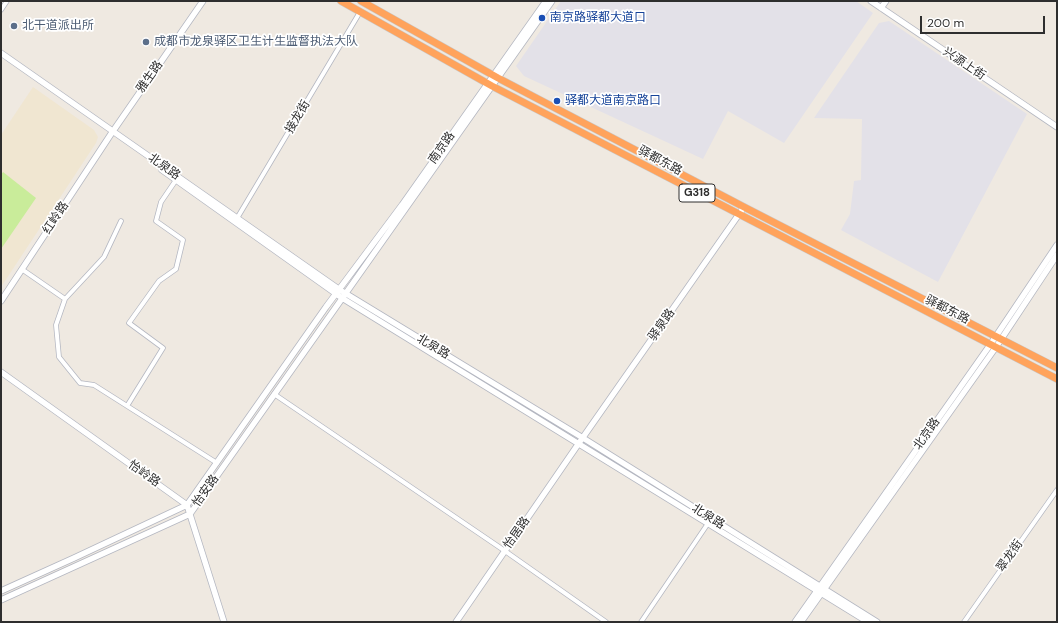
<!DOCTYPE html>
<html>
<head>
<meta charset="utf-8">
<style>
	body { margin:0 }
	#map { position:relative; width:1058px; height:623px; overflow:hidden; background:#efe9e1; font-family:"DM Sans",sans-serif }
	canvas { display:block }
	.frame { position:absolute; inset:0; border:2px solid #2e2e2e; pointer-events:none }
	.scale { position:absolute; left:920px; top:16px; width:125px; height:18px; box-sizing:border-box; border:2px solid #2e2e2e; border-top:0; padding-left:5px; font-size:12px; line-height:14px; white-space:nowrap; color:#2e2e2e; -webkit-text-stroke:3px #fff; paint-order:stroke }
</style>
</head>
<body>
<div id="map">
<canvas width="1058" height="623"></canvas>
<div class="frame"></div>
<div class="scale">200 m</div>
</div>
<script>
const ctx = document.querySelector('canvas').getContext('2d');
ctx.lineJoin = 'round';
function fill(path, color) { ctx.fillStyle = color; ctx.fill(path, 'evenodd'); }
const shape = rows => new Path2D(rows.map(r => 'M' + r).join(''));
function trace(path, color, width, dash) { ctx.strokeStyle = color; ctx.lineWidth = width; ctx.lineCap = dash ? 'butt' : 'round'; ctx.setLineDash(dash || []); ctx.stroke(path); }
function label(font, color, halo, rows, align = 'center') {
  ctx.font = font + ' "DM Sans","Noto Sans SC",sans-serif'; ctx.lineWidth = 3.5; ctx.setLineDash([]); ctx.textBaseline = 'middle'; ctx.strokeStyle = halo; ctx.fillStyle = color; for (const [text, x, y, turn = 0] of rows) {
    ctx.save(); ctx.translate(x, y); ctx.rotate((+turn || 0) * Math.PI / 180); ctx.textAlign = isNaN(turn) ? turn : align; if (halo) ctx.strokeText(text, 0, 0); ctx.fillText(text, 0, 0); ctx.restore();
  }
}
const industrial = shape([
	[561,1,856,1,873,13,784,143,728,111,703,159,524,76,516,66],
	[889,21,1027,114,938,282,841,230,850,214,854,181,861,180,862,119,814,118,879,23]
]);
const education = shape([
	[33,87,94,130,98,137,96,143,1,287,1,135]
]);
const pitch = shape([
	[3,172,36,198,1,249,1,175]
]);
const street = shape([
	[1,10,7,1],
	[236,220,360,12],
	[121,221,104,257,65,299,56,325,59,357,80,383,94,385,217,463],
	[23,270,65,299],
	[274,394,505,551,606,622],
	[127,406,163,348,129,323,159,281,176,269,183,240,156,221,161,202,176,180],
	[641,622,711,519],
	[964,622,1057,490]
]);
const secondary = shape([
	[871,1,1057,127],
	[881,8,886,1],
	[1,53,340,290,583,438,877,622],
	[162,170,342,298,868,622],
	[1,301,111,134,203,1],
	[1,372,187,505,224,622],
	[1,591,74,558,187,505,326,307,402,205,546,1],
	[1,600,190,514,552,1],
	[456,622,579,443,744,207],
	[795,622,990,345,1057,245],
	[801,622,996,347,1057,255]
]);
const highway = shape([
	[341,1,492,86,1057,379],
	[361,1,498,78,744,207,1057,368]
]);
const markers = [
	[542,18,4,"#1a4fb4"],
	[14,26,4,"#5c6f8a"],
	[146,42,4,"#5c6f8a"],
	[557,101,4,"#1a4fb4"]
];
const shields = [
	[697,193,36]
];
const shieldNames = [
	["G318",697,193]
];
const transitNames = [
	["南京路驿都大道口",550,18],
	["驿都大道南京路口",565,101]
];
const serviceNames = [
	["北干道派出所",22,26],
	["成都市龙泉驿区卫生计生监督执法大队",154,42]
];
const streetNames = [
	["兴源上街",964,64,34],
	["雅生路",150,77,-55],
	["接龙街",298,117,-59],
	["南京路",442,148,-55],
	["驿都东路",660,161,28],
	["北泉路",164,167,35],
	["红岭路",56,218,-57],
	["驿都东路",947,310,27],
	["驿泉路",662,325,-55],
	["北泉路",433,347,31],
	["北京路",927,434,-55],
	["怡岭路",144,474,35],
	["怡安路",206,491,-55],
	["北泉路",708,517,32],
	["怡居路",517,533,-55],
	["翠龙街",1010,556,-55]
];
fill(industrial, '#e3e1e8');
fill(education, '#f0e6d1');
fill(pitch, '#c9ec9a');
trace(street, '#b4b7c1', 5.5);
trace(secondary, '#b4b7c1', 7);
trace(highway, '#c9c9c9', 8);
trace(street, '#fff', 4);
trace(secondary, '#fff', 5.5);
trace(highway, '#ffa35c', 7);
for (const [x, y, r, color] of markers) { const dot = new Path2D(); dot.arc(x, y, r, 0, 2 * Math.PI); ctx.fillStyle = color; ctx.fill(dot); trace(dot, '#fff', 1.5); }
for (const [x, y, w] of shields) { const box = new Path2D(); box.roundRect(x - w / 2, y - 9, w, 18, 3); ctx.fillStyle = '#fff'; ctx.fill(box); trace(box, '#2e2e2e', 1); }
label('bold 11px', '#2e2e2e', null, shieldNames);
label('12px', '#164399', '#fff', transitNames, 'left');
label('12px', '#4e5e75', '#fff', serviceNames, 'left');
label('12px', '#2e2e2e', '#fff', streetNames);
</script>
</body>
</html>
